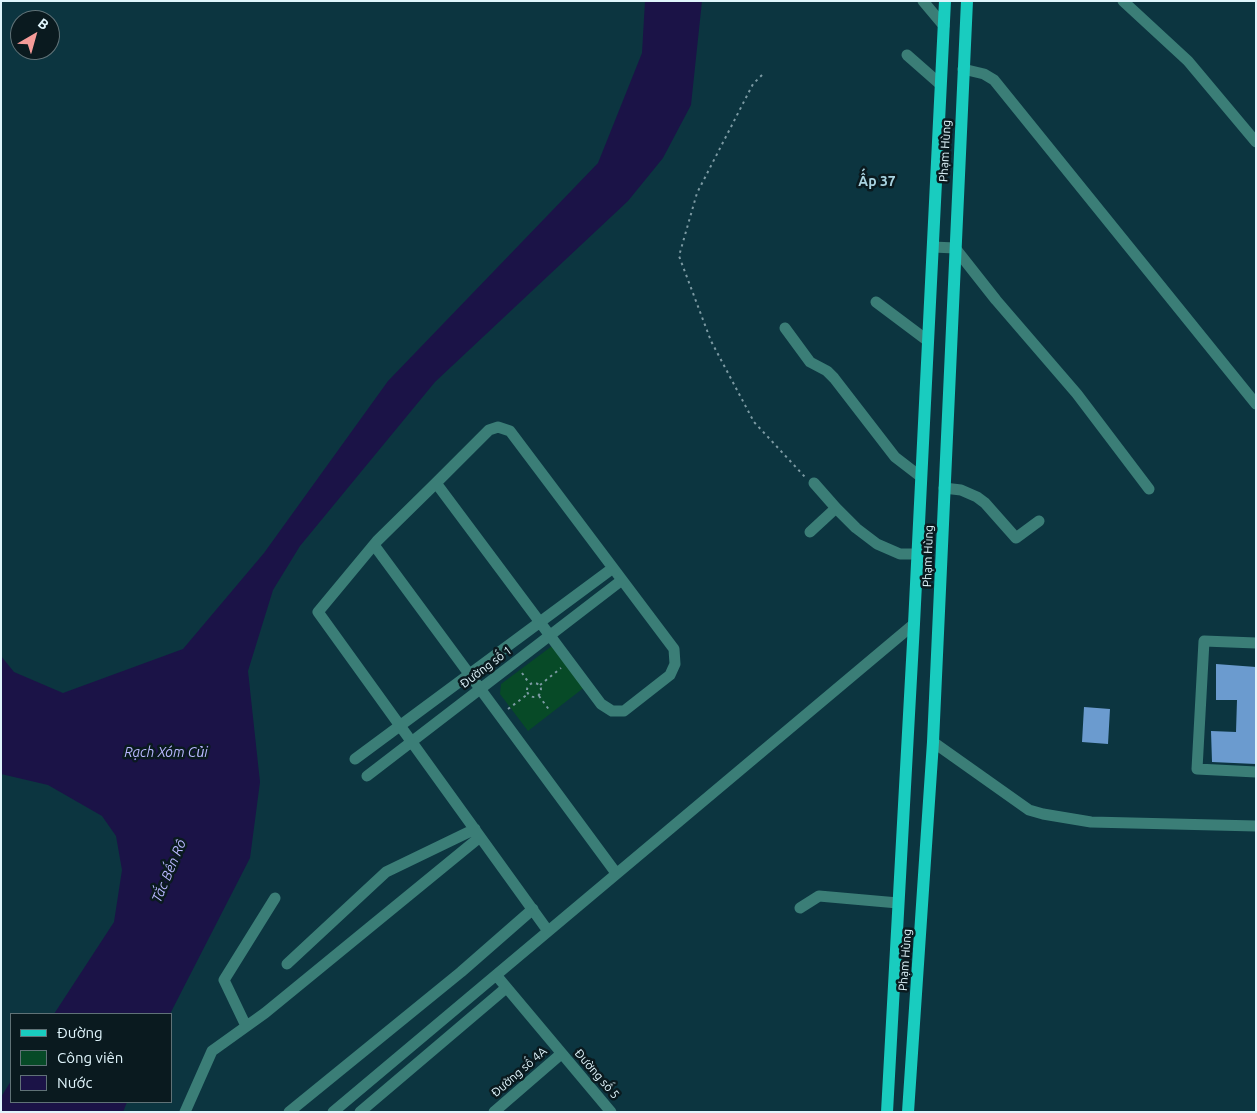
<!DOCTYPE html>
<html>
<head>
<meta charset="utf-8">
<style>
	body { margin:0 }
	#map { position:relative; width:1257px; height:1113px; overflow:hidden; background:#0c3540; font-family:Ubuntu,sans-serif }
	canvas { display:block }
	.frame { position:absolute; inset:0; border:2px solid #e0f5fc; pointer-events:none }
	.legend { position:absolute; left:10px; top:1013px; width:162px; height:90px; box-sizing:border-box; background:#0a1a1f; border:1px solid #607277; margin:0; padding:6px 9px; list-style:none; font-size:15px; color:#e0f5fc }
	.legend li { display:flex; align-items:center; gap:10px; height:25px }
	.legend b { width:25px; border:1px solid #607277 }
	.north { position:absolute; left:10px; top:10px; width:50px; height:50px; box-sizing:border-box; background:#0a1a1f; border:1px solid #607277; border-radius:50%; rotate:38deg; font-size:14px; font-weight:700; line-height:20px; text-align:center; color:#e0f5fc }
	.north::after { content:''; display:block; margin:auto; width:18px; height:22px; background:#f59b98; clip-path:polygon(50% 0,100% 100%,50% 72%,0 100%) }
</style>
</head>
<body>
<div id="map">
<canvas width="1257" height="1113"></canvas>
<div class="frame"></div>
<ul class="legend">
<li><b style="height:6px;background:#19ccbf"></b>Đường</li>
<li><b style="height:14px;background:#074a27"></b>Công viên</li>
<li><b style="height:14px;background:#1b1347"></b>Nước</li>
</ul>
<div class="north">B</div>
</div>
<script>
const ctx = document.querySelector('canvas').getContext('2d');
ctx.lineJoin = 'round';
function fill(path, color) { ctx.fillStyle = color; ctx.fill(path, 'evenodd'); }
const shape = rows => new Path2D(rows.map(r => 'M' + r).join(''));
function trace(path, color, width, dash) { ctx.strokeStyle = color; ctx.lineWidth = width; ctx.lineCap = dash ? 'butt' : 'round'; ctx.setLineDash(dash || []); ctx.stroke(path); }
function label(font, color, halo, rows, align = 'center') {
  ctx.font = font + ' Ubuntu,sans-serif'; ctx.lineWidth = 5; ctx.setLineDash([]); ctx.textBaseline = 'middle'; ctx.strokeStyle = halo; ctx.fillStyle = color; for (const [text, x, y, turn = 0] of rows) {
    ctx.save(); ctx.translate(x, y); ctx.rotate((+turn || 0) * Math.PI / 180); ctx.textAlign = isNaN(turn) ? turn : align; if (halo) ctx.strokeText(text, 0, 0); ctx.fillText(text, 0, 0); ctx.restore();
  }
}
const green = shape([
	[552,646,590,683,528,731,500,694,501,684]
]);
const water = shape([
	[645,1,702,1,691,105,663,158,628,201,435,382,300,546,273,590,248,671,260,782,250,858,170,1014,54,1014,114,922,122,870,116,836,102,816,48,785,1,774,1,656,14,672,63,693,183,649,264,553,388,381,598,163,642,53],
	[11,1081,11,1102,127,1102,123,1112,1,1112,1,1097]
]);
const building = shape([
	[1216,664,1256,667,1256,764,1212,762,1211,731,1236,732,1237,700,1216,700],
	[1084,707,1110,709,1108,744,1082,742]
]);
const path = shape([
	[762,75,753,84,697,193,679,256,711,341,754,422,805,477],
	[522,673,529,683],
	'527 690a7 7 0 1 1 14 0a7 7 0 1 1-14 0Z',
	[540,685,561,668],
	[539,696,550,711],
	[508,709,528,694]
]);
const minor = shape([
	[923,1,944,26],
	[1123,1,1188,61,1256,142],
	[907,55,940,84],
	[963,69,984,74,994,80,1256,404],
	[933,247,955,248,996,300,1077,394,1149,489],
	[876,302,928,341],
	[785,328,810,362,827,371,834,378,895,457,921,477],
	[436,483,601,704,612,711,624,711,670,675,675,664,674,649,510,431,498,427,489,430,436,483,377,541,318,612,548,931],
	[814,483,836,508,856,528,877,544,900,554,918,554],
	[944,488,961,490,977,497,985,503,1016,538,1039,521],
	[810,532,836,508],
	[374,545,616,873],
	[1256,643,1204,641,1197,769,1256,772],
	[933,742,1029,810,1043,814,1091,822,1256,826],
	[355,759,613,568],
	[367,776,622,580],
	[800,908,819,896,898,903],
	[287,964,386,872,475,829],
	[496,975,611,1112],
	[246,1026,224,980,275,898],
	[185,1112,212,1051,265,1013,480,837],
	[289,1112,461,972,533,909],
	[333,1112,914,624],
	[360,1112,506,988],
	[494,1112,561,1054]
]);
const major = shape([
	[887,1112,914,624,945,1],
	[908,1112,933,742,967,1]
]);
const streetNames = [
	["Phạm Hùng",945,151,-87],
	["Phạm Hùng",928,556,-88],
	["Đường số 1",486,667,-37],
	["Phạm Hùng",905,960,-86],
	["Đường số 4A",519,1072,-41],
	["Đường số 5",597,1074,49]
];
const neighbourhoodNames = [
	["Ấp 37",877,181]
];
const waterNames = [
	["Rạch Xóm Củi",166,752],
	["Tắc Bến Rô",169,871,-67]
];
fill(green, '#074a27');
fill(water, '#1b1347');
fill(building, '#6b9bcf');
trace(path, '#7c9aa3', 2, [2.5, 4]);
trace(minor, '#3b7e77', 11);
trace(major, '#19ccbf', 12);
label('12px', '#e0f5fc', '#0a1a1f', streetNames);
label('bold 14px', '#a9d3e0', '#0a1a1f', neighbourhoodNames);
label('italic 14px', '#b9b8ff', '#0a1a1f', waterNames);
</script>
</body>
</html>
